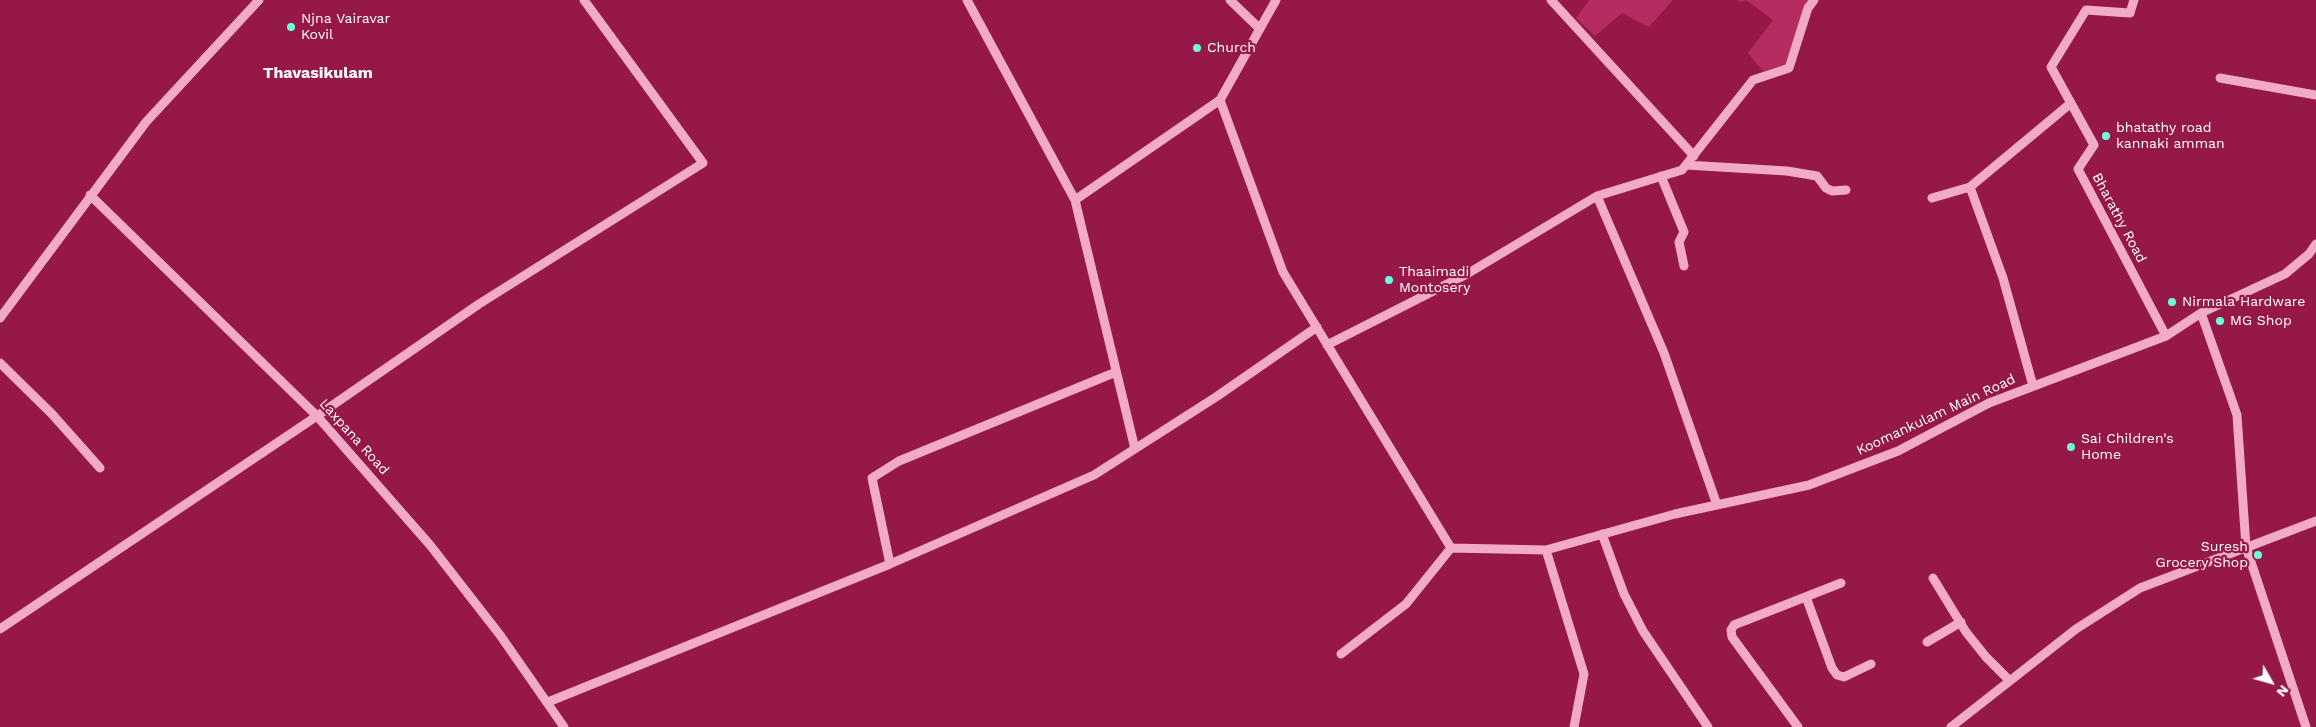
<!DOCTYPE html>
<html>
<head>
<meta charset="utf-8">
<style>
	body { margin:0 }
	#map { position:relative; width:2316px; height:727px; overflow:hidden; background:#951849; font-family:"Work Sans",sans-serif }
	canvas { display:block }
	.north { position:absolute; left:2246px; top:657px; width:50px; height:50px; -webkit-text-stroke:4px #951849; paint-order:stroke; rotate:128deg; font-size:14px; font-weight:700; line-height:20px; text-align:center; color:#fff }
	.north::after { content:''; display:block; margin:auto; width:18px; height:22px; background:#fff; clip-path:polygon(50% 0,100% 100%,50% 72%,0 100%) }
</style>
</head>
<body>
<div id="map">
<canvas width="2316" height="727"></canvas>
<div class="north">N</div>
</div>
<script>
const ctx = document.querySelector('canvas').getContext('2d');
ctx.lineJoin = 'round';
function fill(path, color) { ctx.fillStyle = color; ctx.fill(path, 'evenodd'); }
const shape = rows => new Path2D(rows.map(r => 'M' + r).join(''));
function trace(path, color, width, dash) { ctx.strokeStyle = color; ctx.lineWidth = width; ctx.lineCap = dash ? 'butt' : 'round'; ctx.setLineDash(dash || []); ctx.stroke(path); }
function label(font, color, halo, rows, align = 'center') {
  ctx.font = font + ' "Work Sans",sans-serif'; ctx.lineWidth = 4.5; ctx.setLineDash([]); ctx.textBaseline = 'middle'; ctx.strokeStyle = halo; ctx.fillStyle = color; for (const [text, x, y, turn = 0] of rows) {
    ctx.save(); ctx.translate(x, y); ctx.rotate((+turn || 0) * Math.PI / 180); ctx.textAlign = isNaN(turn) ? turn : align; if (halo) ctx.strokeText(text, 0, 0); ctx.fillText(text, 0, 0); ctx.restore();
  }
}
const green = shape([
	[1589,0,1673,0,1649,27,1622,13,1595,36,1576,18],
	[1736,0,1808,0,1785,64,1763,71,1748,53,1773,20,1746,0,1741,2]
]);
const minor = shape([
	[967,0,1075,200,1220,100,1276,0],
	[1230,0,1260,29],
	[1551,0,1694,156],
	[2134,0,2130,13,2086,10,2051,67,2094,145,2078,169,2166,336],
	[2220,78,2316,95],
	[1220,100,1283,272,1451,548,1546,550],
	[1686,165,1787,171,1817,176,1826,188,1832,191,1846,190],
	[1661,176,1684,232,1679,242,1684,266],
	[1970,187,2003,278,2033,386],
	[90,195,317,416,430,545,500,635,564,727],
	[1597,196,1664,353,1717,505],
	[1932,198,1970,187,2071,103],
	[1075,200,1135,449],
	[2201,313,2237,415,2246,547,2306,727],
	[0,318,146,122,259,0],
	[1327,345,1467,274,1597,196,1682,170,1753,80,1789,68,1808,8,1814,0],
	[0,363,52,414,100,468],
	[1602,534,1624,594,1643,631,1708,727],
	[890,564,872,478,899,461,1116,372],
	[1933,578,1966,632,1986,657,2009,680],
	[1806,597,1832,668,1837,675,1844,677,1871,664],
	[0,629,317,416,479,304,703,163,584,0],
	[1927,642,1961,622],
	[1341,654,1406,604,1451,548],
	[548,702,890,564,1094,475,1216,397,1317,327],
	[1574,727,1584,674,1546,550,1675,514,1809,485,1898,451,1989,403,2166,336,2201,313,2285,274,2309,254,2316,244],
	[1798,727,1732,637,1731,630,1734,625,1841,583],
	[1951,727,2076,629,2140,588,2316,521]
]);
const markers = [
	[291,27,5,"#6affdb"],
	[1197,48,5,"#6affdb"],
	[2106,136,5,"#6affdb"],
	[1389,280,5,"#6affdb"],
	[2172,302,5,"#6affdb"],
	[2220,321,5,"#6affdb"],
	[2071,447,5,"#6affdb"],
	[2258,555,5,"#6affdb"]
];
const poiNames = [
	["Njna Vairavar",301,19],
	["Kovil",301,35],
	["Church",1207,48],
	["bhatathy road",2116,128],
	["kannaki amman",2116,144],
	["Thaaimadi",1399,272],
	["Montosery",1399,288],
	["Nirmala Hardware",2182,302],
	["MG Shop",2230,321],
	["Sai Children's",2081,439],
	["Home",2081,455],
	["Suresh",2248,547,"right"],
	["Grocery Shop",2248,563,"right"]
];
const streetNames = [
	["Bharathy Road",2119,218,62],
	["Koomankulam Main Road",1936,415,-25],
	["Laxpana Road",354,437,48]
];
const quarterNames = [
	["Thavasikulam",318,73]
];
fill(green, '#b42c62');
trace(minor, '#f1aac7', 9);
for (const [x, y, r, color] of markers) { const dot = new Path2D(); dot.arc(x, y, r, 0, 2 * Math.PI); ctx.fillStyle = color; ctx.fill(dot); trace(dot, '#951849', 2); }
label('14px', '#fff', '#951849', poiNames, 'left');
label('14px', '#fff', '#951849', streetNames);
label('bold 16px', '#fff', '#951849', quarterNames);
</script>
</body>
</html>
